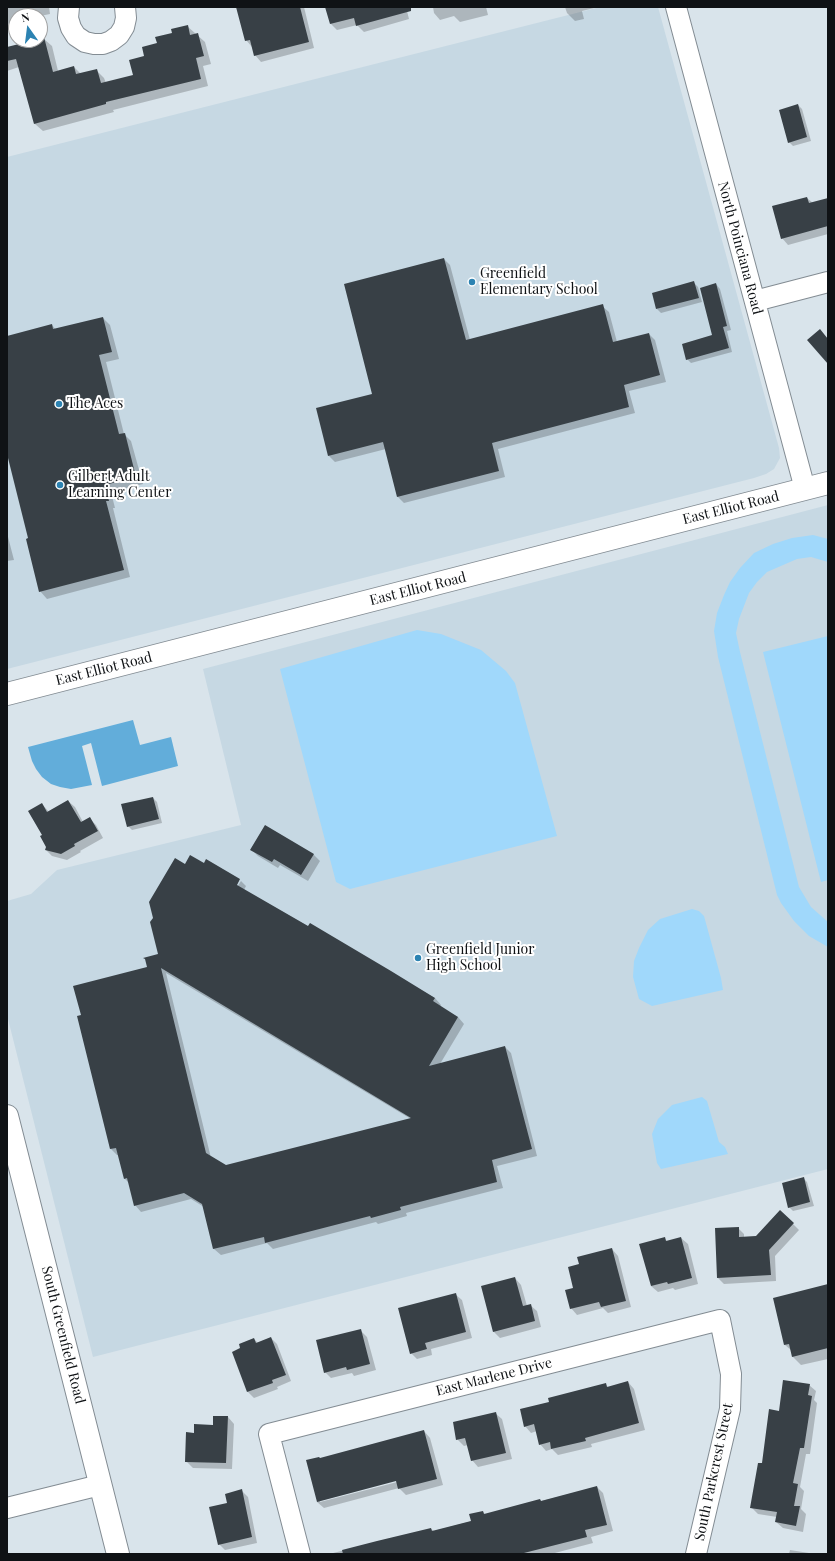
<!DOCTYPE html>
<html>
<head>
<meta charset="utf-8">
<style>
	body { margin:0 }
	#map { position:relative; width:835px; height:1561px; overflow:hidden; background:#d9e4eb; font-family:"Playfair Display",serif }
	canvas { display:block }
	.frame { position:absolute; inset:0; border:8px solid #0f1215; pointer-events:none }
	.north { position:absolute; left:8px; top:8px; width:40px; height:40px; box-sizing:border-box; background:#fff; border:1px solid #9fa0a1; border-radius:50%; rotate:346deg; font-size:11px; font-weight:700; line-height:16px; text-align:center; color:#0f1215 }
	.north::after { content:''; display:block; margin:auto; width:14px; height:18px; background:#2c83b2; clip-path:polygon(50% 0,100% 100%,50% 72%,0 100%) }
</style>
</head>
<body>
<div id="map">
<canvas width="835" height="1561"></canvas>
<div class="frame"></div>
<div class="north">N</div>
</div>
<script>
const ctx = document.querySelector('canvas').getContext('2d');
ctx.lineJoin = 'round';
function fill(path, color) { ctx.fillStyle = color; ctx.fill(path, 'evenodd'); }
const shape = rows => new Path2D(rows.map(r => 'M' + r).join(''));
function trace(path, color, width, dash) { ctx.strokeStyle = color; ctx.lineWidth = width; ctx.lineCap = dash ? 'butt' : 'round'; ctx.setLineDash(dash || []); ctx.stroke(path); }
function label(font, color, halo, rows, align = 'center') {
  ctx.font = font + ' "Playfair Display",serif'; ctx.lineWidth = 4; ctx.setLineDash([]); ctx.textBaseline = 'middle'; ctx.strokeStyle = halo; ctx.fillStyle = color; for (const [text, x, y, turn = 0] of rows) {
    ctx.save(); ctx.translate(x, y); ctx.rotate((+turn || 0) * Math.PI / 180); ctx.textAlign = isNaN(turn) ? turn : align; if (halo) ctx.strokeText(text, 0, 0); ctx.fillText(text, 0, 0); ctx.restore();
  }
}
const built = shape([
	[600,7,658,7,779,448,780,458,774,469,766,474,754,478,7,669,7,157],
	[828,505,828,1169,93,1357,7,1015,7,901,31,894,57,870,241,825,203,669]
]);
const green = shape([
	[813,535,828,539,828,562,811,557,797,559,767,572,757,582,749,593,739,619,736,633,740,652,799,887,811,907,828,922,828,947,809,936,794,921,781,903,777,895,718,657,714,631,717,613,724,595,730,582,740,568,754,553,773,544,792,538],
	[417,630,441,634,481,650,506,671,515,683,557,836,350,889,336,882,280,669],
	[828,636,828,880,821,882,763,652],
	[692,909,699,911,704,916,721,978,723,990,652,1006,639,999,633,977,634,961,639,948,648,930,660,919],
	[702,1097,707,1101,719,1142,725,1147,728,1154,661,1169,657,1163,652,1134,658,1119,672,1105]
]);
const water = shape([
	[133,720,140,745,171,737,178,766,102,786,91,743,82,746,92,785,71,789,60,787,51,784,42,777,36,769,32,761,28,747]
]);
const shadow = shape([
	[7,7,49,7,50,14,40,16,16,16,16,22,7,24],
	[237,7,304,7,314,48,261,62,255,55,252,47,246,40],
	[326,7,406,7,409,19,364,32,357,25,337,30,331,24],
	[433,7,486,7,488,15,460,22,454,16,440,20,434,13],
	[565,7,598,7,582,11,584,19,575,21,567,13],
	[187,26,205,42,211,64,203,66,208,86,113,110,114,112,43,131,35,124,19,67,7,71,7,49,44,39,52,46,58,71,74,67,81,74,96,70,104,78,106,83,134,76,146,57,158,44,173,33],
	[798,105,802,109,811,141,793,146,789,142],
	[807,198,813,203,828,199,828,234,788,245,782,238],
	[444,259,450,265,470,340,602,306,609,312,617,342,649,334,655,340,666,382,629,391,635,413,498,449,505,477,404,503,398,497,386,449,335,462,329,456,374,394],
	[694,283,698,287,702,302,661,313,657,309],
	[716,284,720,289,731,330,727,331,732,352,691,363,687,359,714,336],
	[103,318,110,325,119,359,106,362,124,434,131,441,143,484,111,492,115,508,113,508,130,577,47,599,40,591,30,539,8,454,7,454,7,337,52,325,56,330],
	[7,533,14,560,7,561],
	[153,798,157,802,162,823,132,830,128,826],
	[68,801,75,807,83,822,90,819,96,825,103,838,80,851,81,852,67,860,52,856,46,850,47,847,43,836,42,804,49,812],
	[265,826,314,855,320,861,308,881,280,865,278,868,258,856,251,849],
	[206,860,240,880,238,880,235,890,241,881,246,886,244,890,435,998,441,1005,440,1007,458,1017,464,1024,440,1064,505,1047,511,1053,537,1156,497,1166,503,1188,406,1213,407,1216,378,1224,376,1222,273,1249,267,1243,221,1255,214,1249,204,1207,191,1199,141,1212,135,1205,129,1183,125,1179,119,1155,117,1155,111,1149,82,1016,149,968,159,955,185,866,204,864],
	[166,973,411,1119,226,1166,211,1158],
	[803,1178,807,1182,814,1206,793,1211,789,1207],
	[781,1212,799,1230,775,1256,776,1281,724,1284,718,1278,738,1228,744,1234,744,1238,756,1237],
	[664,1238,668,1242,681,1238,688,1244,698,1284,675,1290,673,1288,658,1292,651,1286],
	[612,1249,618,1256,631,1307,608,1313,603,1308,577,1315,571,1308,580,1265],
	[515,1278,521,1285,527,1306,530,1305,537,1311,541,1327,500,1338,494,1332],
	[828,1285,828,1359,801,1365,793,1357,792,1351,785,1345,774,1299],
	[455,1294,462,1300,472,1338,431,1349,432,1355,417,1359,411,1353],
	[361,1331,367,1337,376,1370,354,1376,352,1373,331,1378,325,1372],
	[271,1338,277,1344,291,1381,277,1387,278,1389,254,1398,248,1392,233,1352,241,1349,254,1339,258,1343],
	[628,1382,634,1389,645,1430,591,1444,592,1447,558,1455,552,1449,546,1451,540,1444,537,1431,531,1433,525,1426,550,1403,606,1385,609,1388],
	[809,1385,816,1391,814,1400,817,1403,810,1454,806,1454,800,1487,804,1491,801,1509,806,1514,803,1532,783,1528,776,1522,777,1517,758,1514,751,1507,762,1464,779,1412],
	[495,1413,502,1419,512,1459,478,1467,472,1460,468,1445,464,1446,457,1439],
	[228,1417,234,1424,232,1469,193,1468,186,1461,195,1434,214,1426],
	[424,1431,430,1438,443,1485,406,1495,399,1488,324,1508,317,1502,320,1459],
	[401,1479,401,1481,320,1502,320,1500],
	[597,1487,603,1493,613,1531,591,1537,593,1543,551,1554,333,1553,431,1529,434,1531,472,1521,483,1512,486,1515],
	[241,1490,248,1497,257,1543,225,1550,219,1544,228,1504],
	[790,1550,809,1553,810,1554,789,1554]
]);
const building = shape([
	[236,7,300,7,309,42,254,56,250,40,245,41],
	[325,7,411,7,411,11,356,26,354,18,330,24],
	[188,25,190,35,198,33,204,56,196,58,201,79,106,102,106,104,34,124,16,59,7,61,7,47,35,40,40,40,40,39,44,37,53,72,74,66,76,74,97,69,101,83,133,75,129,60,144,56,142,47,157,43,155,37,172,33,171,29],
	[798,104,807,137,788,143,779,110],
	[807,197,809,203,828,198,828,226,781,239,772,206],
	[444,258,466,340,603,304,613,342,649,333,660,375,624,385,629,407,492,443,499,471,397,497,383,442,328,456,316,408,372,394,344,284],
	[694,281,699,298,656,309,652,293],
	[716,283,727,326,723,327,729,348,686,360,682,344,712,335,700,288],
	[103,317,112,352,99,355,119,434,125,433,136,477,105,485,109,501,106,501,124,570,39,592,26,539,28,538,7,454,7,336,52,324,53,329],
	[820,329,828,339,828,364,807,340],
	[153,797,159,819,127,827,121,804],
	[68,800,81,822,90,817,98,831,74,844,75,846,61,854,45,850,46,847,40,836,42,835,28,811,42,803,47,812],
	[265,825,314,854,301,875,274,859,272,862,250,850],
	[190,855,204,863,206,859,240,879,237,885,308,926,310,923,391,971,435,998,433,1001,458,1017,429,1066,505,1046,532,1149,492,1160,497,1182,400,1207,401,1210,371,1218,370,1216,265,1243,264,1237,213,1249,202,1204,184,1193,134,1206,127,1178,124,1179,116,1148,110,1149,77,1016,81,1015,73,986,147,967,145,959,143,958,158,954,150,922,153,918,149,902,175,858,185,864],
	[161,968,411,1118,226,1165,206,1153],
	[804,1177,810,1202,788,1208,782,1183],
	[780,1210,794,1223,769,1250,771,1275,717,1278,715,1228,739,1227,739,1237,756,1236],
	[665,1237,666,1241,681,1237,692,1278,668,1284,667,1282,651,1286,639,1244],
	[612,1248,626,1301,601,1307,599,1302,570,1309,565,1290,573,1288,568,1267,579,1264,577,1257],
	[515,1277,523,1306,531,1304,535,1321,493,1332,481,1286],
	[828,1284,828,1348,792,1357,789,1344,784,1345,773,1298],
	[456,1293,466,1332,425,1343,427,1349,410,1354,398,1308],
	[361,1329,370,1364,347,1370,346,1367,324,1373,316,1340],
	[271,1337,286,1375,272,1380,273,1383,247,1392,232,1352,240,1348,239,1344,254,1338,256,1343],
	[783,1380,810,1384,808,1395,812,1396,804,1448,800,1448,793,1483,798,1484,794,1506,800,1506,796,1526,775,1522,777,1512,750,1508,758,1463,762,1463,769,1409,779,1411],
	[628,1381,639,1423,585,1438,586,1441,551,1449,550,1442,539,1445,534,1424,524,1427,520,1409,549,1402,548,1398,606,1383,607,1387],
	[496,1412,506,1453,471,1461,465,1438,456,1440,453,1422],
	[213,1416,228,1416,226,1463,185,1462,186,1432,194,1433,194,1424,213,1425],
	[424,1430,437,1479,398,1489,396,1481,317,1502,306,1460,319,1457,320,1458],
	[597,1486,607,1525,585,1530,587,1537,520,1554,343,1554,342,1550,377,1541,431,1528,432,1531,471,1521,469,1514,483,1511,484,1514,540,1499,541,1501],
	[242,1489,252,1537,218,1545,209,1507,227,1503,225,1494]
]);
const minor = shape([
	[69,7,68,18,71,28,76,36,85,42,94,44,103,44,111,41,119,35,124,27,126,18,125,7],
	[676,7,805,489],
	[755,301,828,282],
	[7,1508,100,1485],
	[300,1554,269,1434,720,1320,731,1374,730,1409,696,1554]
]);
const major = shape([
	[7,694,828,483],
	[7,1116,118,1554]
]);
const markers = [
	[472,282,4,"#2c83b2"],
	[59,404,4,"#2c83b2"],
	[60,485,4,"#2c83b2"],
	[418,958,4,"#2c83b2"]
];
const streetNames = [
	["North Poinciana Road",740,248,75],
	["East Elliot Road",731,508,-14],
	["East Elliot Road",418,589,-14],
	["East Elliot Road",104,669,-14],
	["South Greenfield Road",63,1335,76],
	["East Marlene Drive",494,1377,-14],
	["South Parkcrest Street",714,1472,-78]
];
const poiNames = [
	["Greenfield",480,274],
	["Elementary School",480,290],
	["The Aces",67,404],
	["Gilbert Adult",68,477],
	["Learning Center",68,493],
	["Greenfield Junior",426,950],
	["High School",426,966]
];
fill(built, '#c6d8e3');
fill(green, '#a0d8fb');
fill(water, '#62adda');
fill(shadow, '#0003');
fill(building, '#384046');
trace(minor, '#838c93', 22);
trace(major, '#838c93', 24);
trace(minor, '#fff', 20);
trace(major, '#fff', 22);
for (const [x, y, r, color] of markers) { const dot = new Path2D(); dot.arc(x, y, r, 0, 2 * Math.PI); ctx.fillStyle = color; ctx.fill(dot); trace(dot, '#fff', 1.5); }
label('14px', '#0f1215', '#fff', streetNames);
label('14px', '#0f1215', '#fff', poiNames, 'left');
</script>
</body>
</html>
